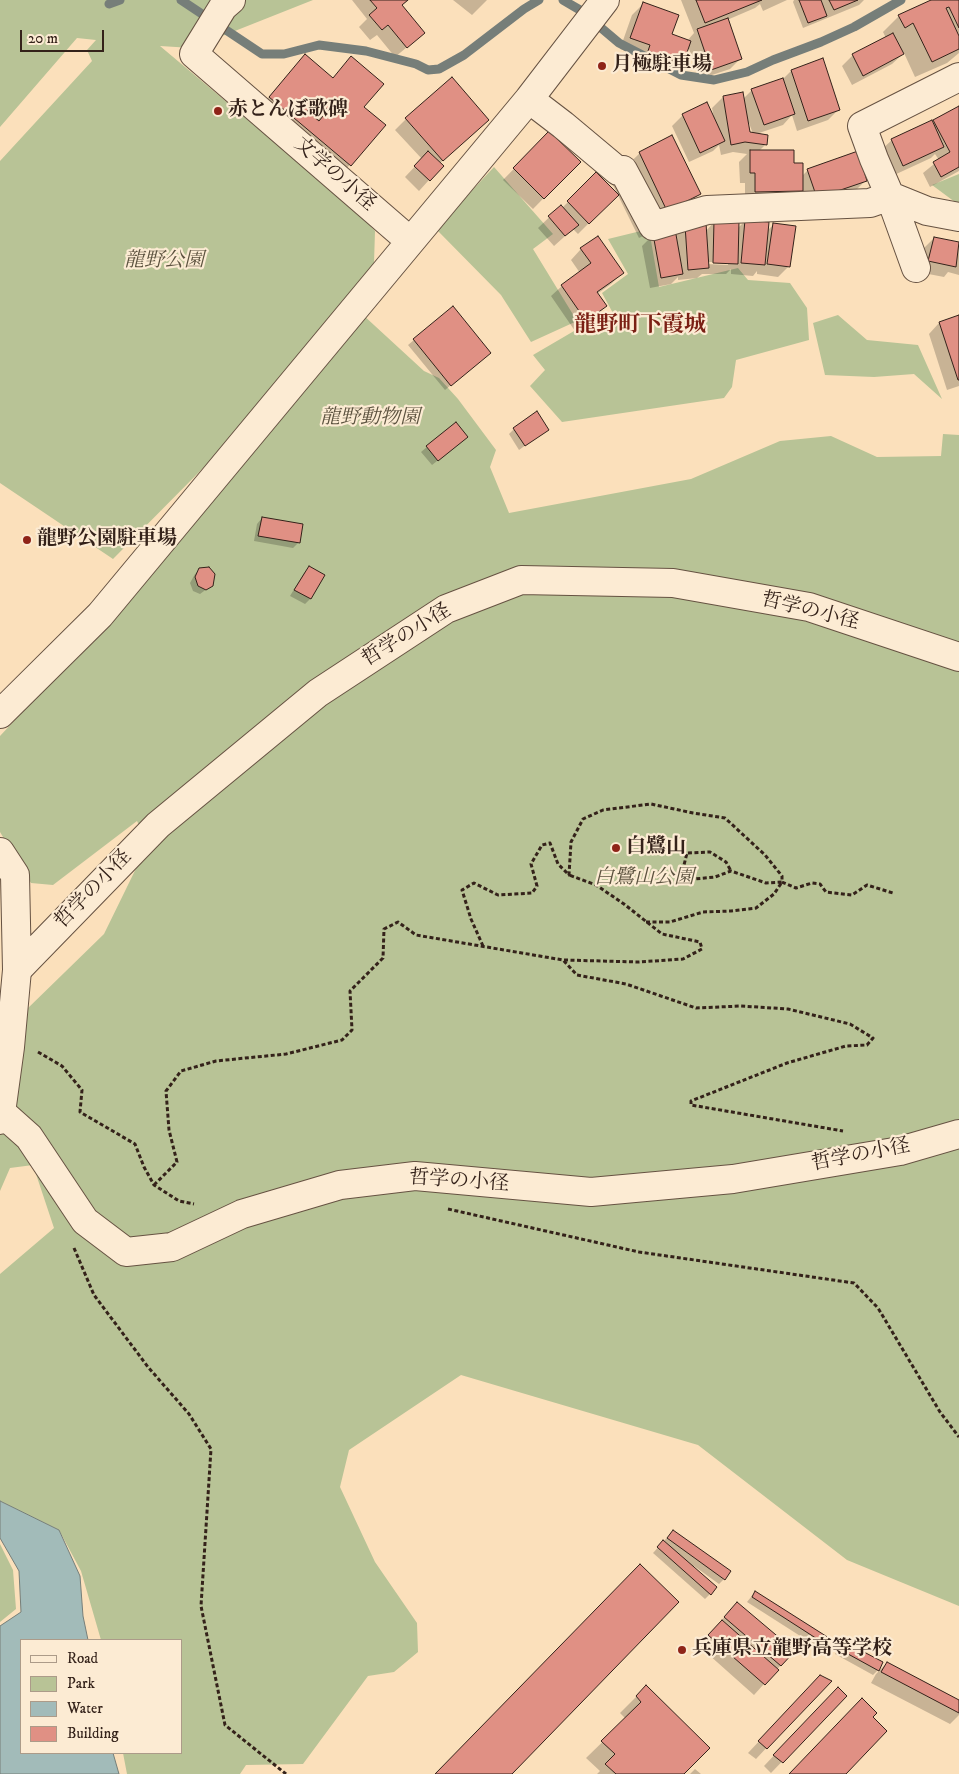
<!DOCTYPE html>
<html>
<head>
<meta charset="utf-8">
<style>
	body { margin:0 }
	#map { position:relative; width:959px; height:1774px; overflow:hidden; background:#fbe0bb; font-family:"IM FELL DW Pica",serif }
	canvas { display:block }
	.legend { position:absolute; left:20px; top:1639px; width:162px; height:115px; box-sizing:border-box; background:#fcebd3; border:1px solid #ac9b89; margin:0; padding:6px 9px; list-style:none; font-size:15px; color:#34221a }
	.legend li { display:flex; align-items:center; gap:10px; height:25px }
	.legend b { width:25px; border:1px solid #ac9b89 }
	.scale { position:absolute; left:20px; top:30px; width:84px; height:22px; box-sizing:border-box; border:2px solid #34221a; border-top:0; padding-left:6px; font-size:15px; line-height:18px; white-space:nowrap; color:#34221a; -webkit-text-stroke:4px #fcebd3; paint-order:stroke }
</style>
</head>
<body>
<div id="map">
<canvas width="959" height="1774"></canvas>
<ul class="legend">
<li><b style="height:6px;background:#fcebd3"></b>Road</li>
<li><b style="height:14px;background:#b8c396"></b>Park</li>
<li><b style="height:14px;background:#a2bbb9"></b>Water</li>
<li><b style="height:14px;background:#e09084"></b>Building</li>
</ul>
<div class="scale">20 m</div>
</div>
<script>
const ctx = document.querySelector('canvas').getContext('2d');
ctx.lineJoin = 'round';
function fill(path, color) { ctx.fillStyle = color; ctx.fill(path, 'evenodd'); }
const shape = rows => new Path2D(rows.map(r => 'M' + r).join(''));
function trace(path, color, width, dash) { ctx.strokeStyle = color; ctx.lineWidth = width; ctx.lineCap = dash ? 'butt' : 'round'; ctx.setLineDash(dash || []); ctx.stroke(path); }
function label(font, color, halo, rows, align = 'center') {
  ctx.font = font + ' "IM FELL DW Pica","Noto Serif JP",serif'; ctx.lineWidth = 4.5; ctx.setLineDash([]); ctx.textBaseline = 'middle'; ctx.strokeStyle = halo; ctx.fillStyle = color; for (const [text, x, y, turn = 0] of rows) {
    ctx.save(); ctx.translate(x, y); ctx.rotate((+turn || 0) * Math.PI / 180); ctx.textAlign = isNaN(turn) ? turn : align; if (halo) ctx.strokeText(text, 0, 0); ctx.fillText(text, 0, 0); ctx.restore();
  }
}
const green = shape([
	[0,0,313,0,192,48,160,46,360,214,375,231,374,263,213,458,113,559,0,483,0,161,92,61,87,50,96,40,77,38,0,127],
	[494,167,553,234,533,249,577,321,531,342,501,295,436,229],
	[959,174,959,205,932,185],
	[649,229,659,287,738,268,748,280,790,283,807,308,809,340,736,360,732,387,724,398,562,422,530,386,545,370,533,355,586,324,614,315,602,293,628,274,608,239],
	[362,314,424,371,439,378,458,399,496,450,490,467,509,513,691,479,780,441,831,436,877,457,941,456,943,434,959,435,959,1606,847,1560,698,1445,461,1375,349,1450,340,1487,375,1562,417,1623,418,1652,394,1672,368,1676,303,1764,246,1765,240,1774,127,1774,123,1753,181,1753,181,1640,101,1640,81,1571,59,1530,0,1501,0,1274,54,1228,33,1165,10,1168,0,1191,0,1091,26,1010,104,934,148,844,137,821,53,885,31,883,0,832,0,736,156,569],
	[838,315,867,340,918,345,942,399,914,374,874,377,825,375,813,323],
	[0,1544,13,1570,16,1609,0,1622]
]);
const water = shape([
	[0,1501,59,1530,80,1576,83,1616,88,1640,21,1640,21,1753,113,1753,119,1774,0,1774,0,1626,21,1612,19,1571,0,1538,0,1501]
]);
const shadow = shape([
	[352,0,409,0,401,6,412,43,395,57,377,35,370,40,359,27,367,19],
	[453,0,487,0,472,15],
	[681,0,787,0,763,11,760,4,755,8,727,20,741,58,730,69,700,79,688,46,682,63,671,74,638,62,640,56,620,49,632,15,643,4,670,35,687,41,694,33],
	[794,0,864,0,859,5,803,28,793,2],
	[934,0,959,0,959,53,947,63,915,77,904,53,892,64,852,85,842,66,853,55,886,38,883,32,899,16],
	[305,56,332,79,351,58,362,107,384,125,340,176,259,108],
	[791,71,839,109,828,120,797,131,792,115,783,125,756,134,765,145,759,151,792,164,802,176,808,170,866,180,855,191,807,208,801,191,791,201,745,202,745,183,740,183,739,162,747,154,733,152,721,155,719,145,713,151,689,162,672,126,683,115,714,118,712,108,723,97,743,99,752,90,783,79],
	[747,123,749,123,753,134,749,133],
	[959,108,959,171,930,187,923,173,939,160,935,154,931,158,892,176,881,150,892,140,932,124],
	[406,119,477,131,439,164,429,180,419,191,405,177,422,159,395,130],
	[549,133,579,162,533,209,503,180],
	[640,153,699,194,671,222,639,238,611,181],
	[596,174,617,195,578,234,573,229,554,246,538,228,561,206,562,208],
	[745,221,767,231,774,224,789,266,778,277,757,274,757,271,753,276,731,274,731,269,726,274,702,274,697,278,678,280,678,277,671,284,650,288,642,246,653,235,675,236,685,226,706,231,714,222,737,229],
	[707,262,728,262,728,265,707,264],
	[934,238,959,244,959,275,948,272,944,277,918,272,923,249],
	[581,249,622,273,611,284,597,294,606,306,595,316,575,331,551,296,562,286,580,273,571,260],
	[452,308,484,358,445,390,408,345],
	[959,316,959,386,947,390,929,334,939,323],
	[455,423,461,442,432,465,421,452],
	[514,429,548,429,519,450,509,434],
	[262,518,299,542,293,548,254,541,257,524],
	[309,568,323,575,310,599,305,604,290,596,304,573],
	[200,569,212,585,200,594,193,591,190,583,195,574],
	[673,1531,724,1579,719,1584,694,1566,693,1567,710,1594,705,1599,653,1553],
	[755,1592,824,1643,819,1648,747,1602],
	[727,1614,781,1665,754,1695,699,1646],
	[844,1642,878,1670,873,1675,835,1654],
	[887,1663,959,1701,959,1715,950,1724,871,1683,876,1674],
	[829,1681,756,1759,748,1753,809,1688],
	[646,1687,682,1774,597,1774,600,1771,586,1758,626,1719,620,1713],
	[845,1696,771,1773,764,1766,827,1699],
	[695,1769,701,1774,690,1774]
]);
const stream = shape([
	[181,0,262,54,284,54,319,45,366,51,416,64,428,70,439,69,464,55,524,9,539,0],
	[563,0,580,10,619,43,681,75,714,80,747,72,773,60,821,42,854,27,901,0],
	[109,4,120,0]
]);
const building = shape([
	[370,0,408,0,402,5,425,33,407,48,388,25,382,30,369,15,377,8,370,0],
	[696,0,762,0,705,23,696,0],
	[799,0,821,0,827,16,808,23,799,0],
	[829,0,858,0,834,10,829,0],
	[931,0,959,0,959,28,949,7,946,8,959,36,959,49,932,62,913,23,905,28,898,15,931,0],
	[643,2,679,15,672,34,691,41,683,64,648,51,650,45,630,38,643,2],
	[728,18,742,59,711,70,697,29,728,18],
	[893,33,904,54,863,76,852,54,893,33],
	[305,54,333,78,351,56,384,84,364,107,386,125,351,166,269,97,305,54],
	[317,100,328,110,319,121,307,111,317,100],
	[823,58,840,110,808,121,791,70,823,58],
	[452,77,489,120,443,161,405,118,452,77],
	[783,78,795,114,764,125,751,89,783,78],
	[743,92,750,132,768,135,767,145,745,142,731,145,723,96,743,92],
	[707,102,725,141,700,153,682,114,707,102],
	[959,106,959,167,941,177,933,162,950,152,933,120,959,106],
	[932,120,944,147,903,166,891,139,932,120],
	[549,131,581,162,544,199,513,168,549,131],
	[672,135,701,194,667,211,639,152,672,135],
	[750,150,794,150,794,163,803,163,803,191,755,192,755,173,750,173,750,150],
	[428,151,444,166,430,181,414,166,428,151],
	[858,151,867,181,817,198,807,169,858,151],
	[596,172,619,195,589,224,567,201,596,172],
	[561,205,579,225,565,236,548,216,561,205],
	[745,220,769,222,765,265,741,263,745,220],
	[714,221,739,221,738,264,713,263,714,221],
	[706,223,709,268,688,270,685,225,706,223],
	[773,223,796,226,790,267,767,264,773,223],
	[675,229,683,274,661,278,653,234,675,229],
	[598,236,624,273,597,292,607,306,586,321,561,285,591,263,580,248,598,236],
	[934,237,959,242,956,267,928,261,934,237],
	[453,306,491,353,451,386,413,339,453,306],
	[959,315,959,380,958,380,939,322,959,315],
	[537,411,549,430,525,446,513,428,537,411],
	[456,422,468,437,438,461,426,446,456,422],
	[262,517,303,524,300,543,258,536,262,517],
	[309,566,325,575,311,599,294,590,309,566],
	[209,567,215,574,213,586,206,590,198,586,195,577,199,568,209,567],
	[673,1530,731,1571,725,1580,667,1538,673,1530],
	[663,1540,717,1587,711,1595,657,1547,663,1540],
	[640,1564,679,1602,512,1774,435,1774,640,1564],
	[755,1591,829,1638,825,1644,752,1597,755,1591],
	[737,1602,795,1651,781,1666,724,1617,737,1602],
	[722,1620,779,1670,765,1685,708,1635,722,1620],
	[843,1641,883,1662,879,1671,839,1649,843,1641],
	[887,1662,959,1700,959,1713,881,1672,887,1662],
	[820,1675,832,1681,767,1749,758,1741,820,1675],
	[646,1685,710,1748,684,1774,616,1774,605,1764,615,1754,601,1741,641,1702,636,1696,646,1685],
	[838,1687,847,1696,783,1763,773,1755,838,1687],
	[862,1698,877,1713,873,1717,887,1731,846,1774,789,1774,862,1698]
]);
const path = shape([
	[665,841,687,853,710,852,726,862,731,871],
	[658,872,694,879,715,877,731,871,766,883,782,882],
	[681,877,687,853],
	[646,922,670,922,703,912,731,911,756,908,774,894,782,882],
	[483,946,471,919,462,890,474,883,498,895,532,893,537,886,531,864,542,845,550,843,558,864,569,875,571,842,583,819,603,810,651,804,693,813,725,818,765,855,782,876,782,882,796,888,812,883,820,884,826,892,852,895,867,885,893,893],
	[564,960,639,962,683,959,702,949,700,942,662,934,624,904,596,885,569,875],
	[38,1052,62,1066,82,1090,80,1112,135,1144,144,1167,154,1185,179,1201,194,1204],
	[154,1185,177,1162,169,1130,166,1091,181,1071,216,1061,286,1054,342,1040,352,1030,350,991,383,958,384,929,398,922,416,935,563,960,577,975,626,984,696,1008,741,1006,788,1009,850,1024,873,1038,867,1045,846,1046,787,1063,691,1101,691,1105,843,1131],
	[448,1209,639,1252,854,1283,878,1308,940,1412,959,1437],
	[74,1248,94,1295,148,1367,189,1414,211,1449,201,1606,225,1725,286,1774]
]);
const minor = shape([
	[231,0,223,7,194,54,410,241],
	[529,99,563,125,618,171,623,170,653,226,707,210,870,203,890,196,874,159,862,126,959,77],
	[890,196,916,268],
	[890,196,927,211,959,217],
	[0,714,100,615,529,99,605,0],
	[0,852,15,875,17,970],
	[17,970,158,825,318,693,446,609,521,580,673,583,809,607,959,657],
	[1,1112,29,1137,85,1221,126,1252,172,1247,242,1214,340,1185,415,1176,591,1192,733,1179,900,1151,959,1134]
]);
const tertiary = shape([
	[0,1120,10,1047,17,970]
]);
const markers = [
	[602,66,5,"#8f2418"],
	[218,111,5,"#8f2418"],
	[27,540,5,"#8f2418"],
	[616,848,5,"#8f2418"],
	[682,1650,5,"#8f2418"]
];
const poiNames = [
	["月極駐車場",612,66],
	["赤とんぼ歌碑",228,111],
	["龍野公園駐車場",37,540],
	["白鷺山",626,848],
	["兵庫県立龍野高等学校",692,1650]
];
const streetNames = [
	["文学の小径",334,175,41],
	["哲学の小径",810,612,14],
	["哲学の小径",407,636,-32],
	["哲学の小径",94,890,-46],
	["哲学の小径",861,1156,-11],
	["哲学の小径",459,1182,4]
];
const parkNames = [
	["龍野公園",164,262],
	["龍野動物園",370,419],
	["白鷺山公園",644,879]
];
const quarterNames = [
	["龍野町下霞城",640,326]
];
fill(green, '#b8c396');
fill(water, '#a2bbb9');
trace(water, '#767e79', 1);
fill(shadow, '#0003');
trace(stream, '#767e79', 9);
fill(building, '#e09084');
trace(building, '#34221a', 1);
trace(minor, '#665242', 30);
trace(tertiary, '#665242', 30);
trace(path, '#34221a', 3, [4, 2.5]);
trace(minor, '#fcebd3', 28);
trace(tertiary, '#fcebd3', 28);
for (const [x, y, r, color] of markers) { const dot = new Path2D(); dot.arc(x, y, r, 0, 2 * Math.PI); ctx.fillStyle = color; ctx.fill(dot); trace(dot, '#fcebd3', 2); }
label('bold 20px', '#34221a', '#fcebd3', poiNames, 'left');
label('20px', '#34221a', '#fcebd3', streetNames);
label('italic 20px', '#5c523f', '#fcebd3', parkNames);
label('bold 22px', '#7a1f14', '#fcebd3', quarterNames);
</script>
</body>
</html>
